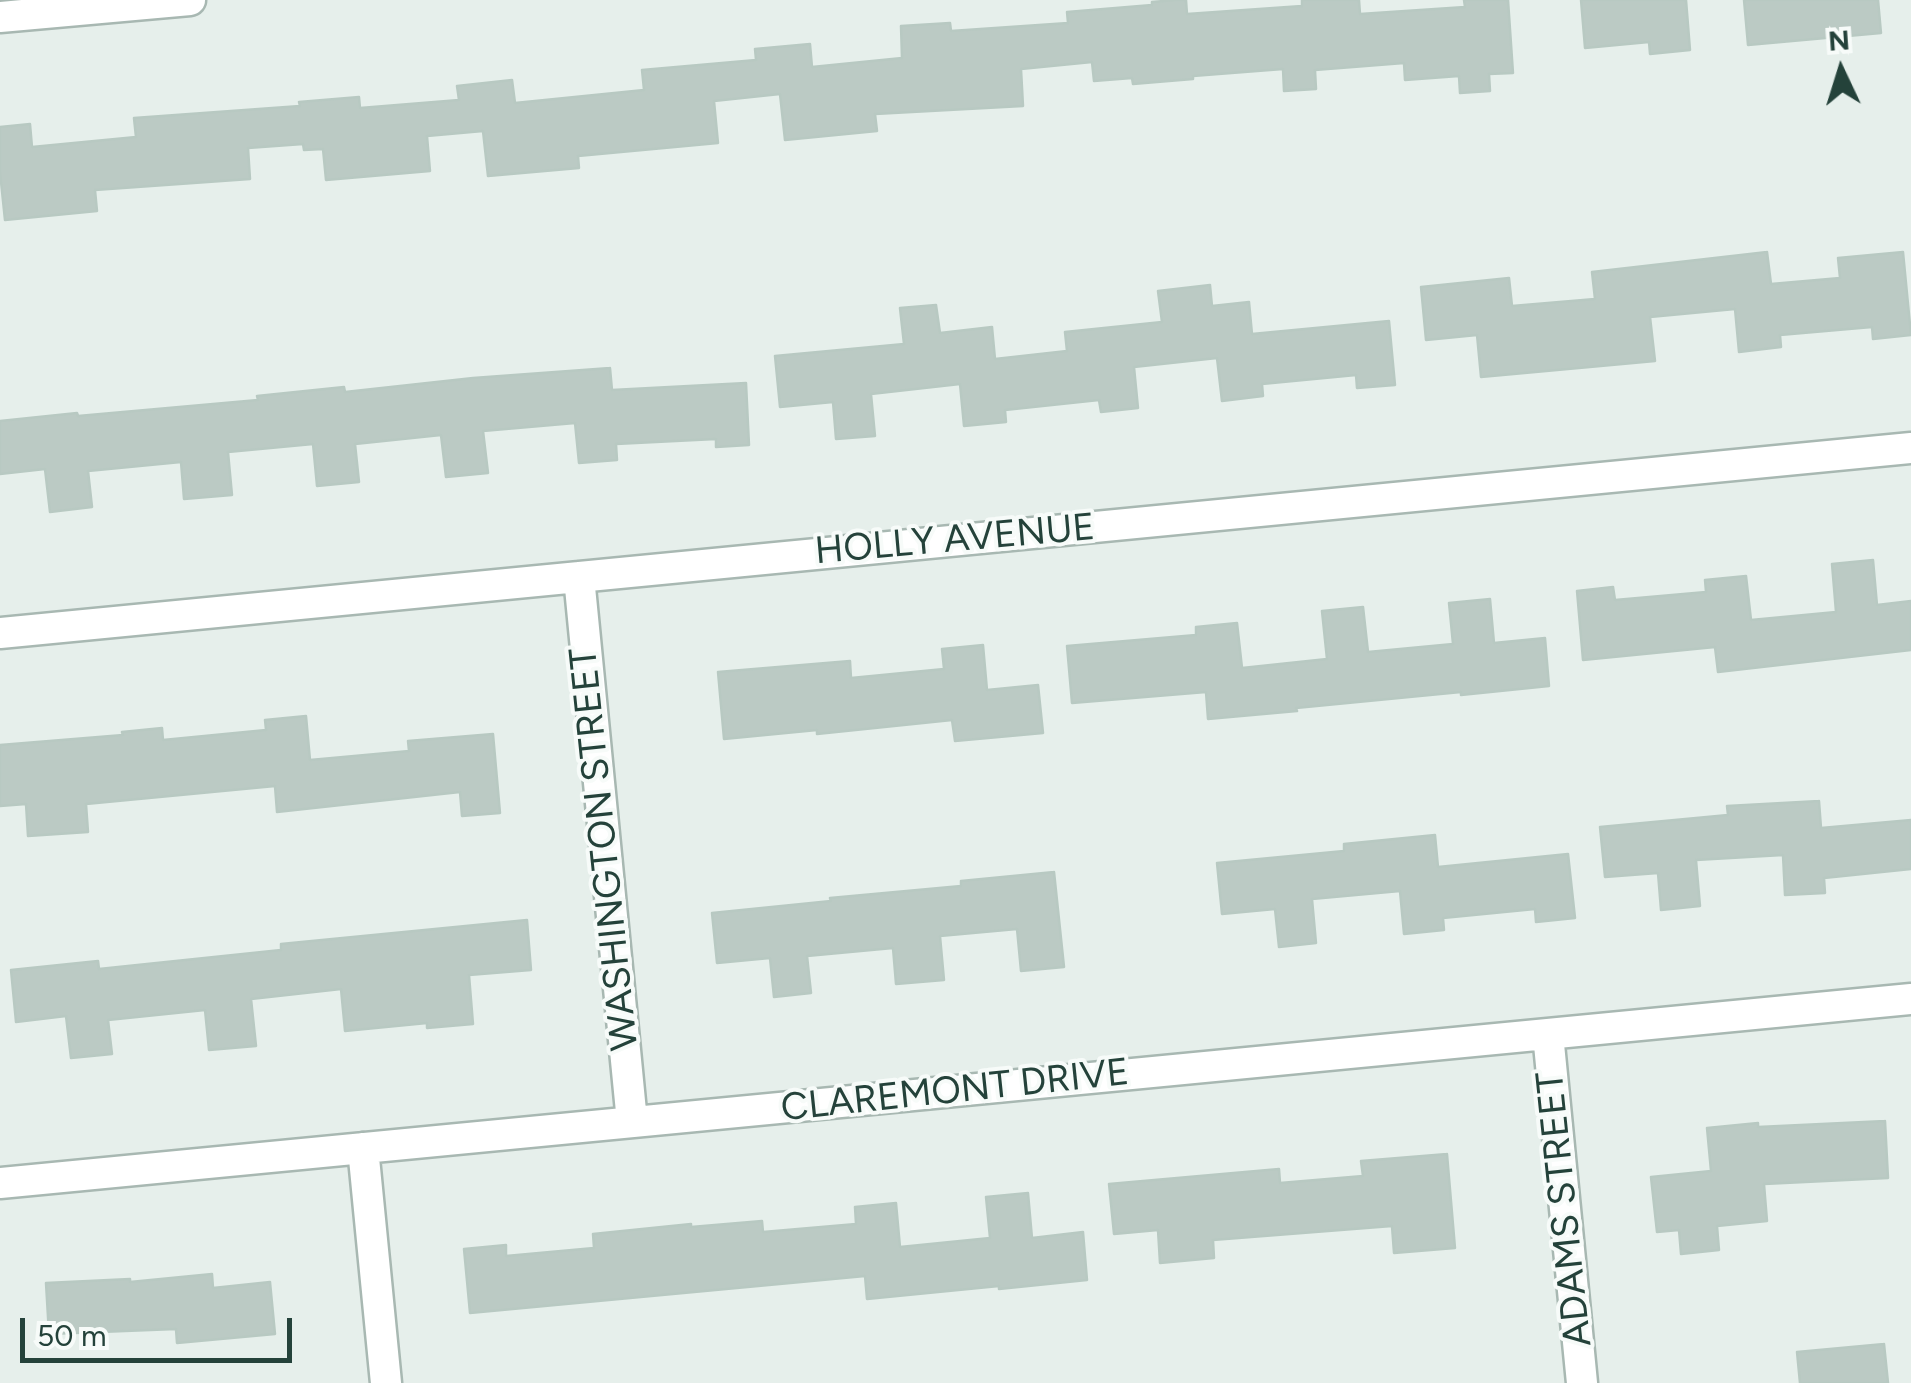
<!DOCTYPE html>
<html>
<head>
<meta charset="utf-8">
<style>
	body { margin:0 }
	#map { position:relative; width:1911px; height:1383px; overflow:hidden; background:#e6efeb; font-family:Figtree,sans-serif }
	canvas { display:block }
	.north { position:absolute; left:1791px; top:20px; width:100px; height:100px; -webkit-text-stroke:8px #f7fbf9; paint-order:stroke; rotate:356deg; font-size:28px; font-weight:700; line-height:40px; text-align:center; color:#24423a }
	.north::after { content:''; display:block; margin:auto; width:35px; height:45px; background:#24423a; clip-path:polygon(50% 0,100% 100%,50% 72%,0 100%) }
	.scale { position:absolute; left:20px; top:1318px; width:272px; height:45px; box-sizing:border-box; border:5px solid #24423a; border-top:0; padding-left:12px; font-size:30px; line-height:35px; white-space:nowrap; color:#24423a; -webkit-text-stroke:8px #f7fbf9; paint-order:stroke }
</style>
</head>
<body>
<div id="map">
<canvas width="1911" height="1383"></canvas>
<div class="north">N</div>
<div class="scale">50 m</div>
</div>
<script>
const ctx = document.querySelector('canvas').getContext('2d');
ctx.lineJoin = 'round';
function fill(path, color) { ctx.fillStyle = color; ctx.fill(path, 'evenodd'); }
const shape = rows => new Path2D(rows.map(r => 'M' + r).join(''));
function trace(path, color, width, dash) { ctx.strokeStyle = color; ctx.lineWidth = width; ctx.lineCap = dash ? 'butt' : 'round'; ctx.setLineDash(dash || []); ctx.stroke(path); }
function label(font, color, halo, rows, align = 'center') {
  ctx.font = font + ' Figtree,sans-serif'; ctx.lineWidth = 8; ctx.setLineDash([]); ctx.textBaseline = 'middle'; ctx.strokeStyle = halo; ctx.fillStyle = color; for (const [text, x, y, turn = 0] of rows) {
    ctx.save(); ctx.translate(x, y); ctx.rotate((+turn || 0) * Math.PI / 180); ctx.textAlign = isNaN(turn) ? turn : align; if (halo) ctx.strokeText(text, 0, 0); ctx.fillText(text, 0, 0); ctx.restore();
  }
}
const building = shape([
	[1175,0,1186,0,1187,14,1302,6,1302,0,1359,0,1360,14,1465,7,1464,0,1508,0,1513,73,1489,74,1490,91,1460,93,1459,76,1405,80,1404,63,1315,70,1316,89,1284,91,1283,69,1193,76,1193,79,1133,84,1132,78,1094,81,1092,62,1021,69,1023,106,875,114,877,131,785,140,780,94,714,101,718,143,578,156,579,168,488,176,483,131,427,136,430,171,326,180,323,149,304,150,303,144,248,148,250,179,95,190,97,211,5,220,0,172,0,127,30,124,32,147,136,137,134,118,300,106,299,102,359,97,360,108,459,100,457,86,512,80,515,103,644,90,642,70,756,60,755,49,810,44,812,67,902,58,901,26,950,23,951,31,1068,23,1067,12,1152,5,1152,2,1175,0],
	[1581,0,1686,0,1690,50,1650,54,1649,42,1585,48,1581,0],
	[1744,0,1878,0,1881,33,1748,45,1744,0],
	[1767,252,1771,284,1840,278,1838,258,1903,252,1911,335,1873,339,1872,327,1780,335,1781,347,1739,352,1735,309,1650,317,1655,361,1481,377,1477,335,1426,340,1421,287,1509,278,1512,306,1595,299,1592,272,1767,252],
	[1210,285,1212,306,1249,302,1252,334,1389,321,1395,385,1357,388,1356,375,1262,384,1263,396,1222,401,1217,358,1134,367,1138,408,1101,412,1099,400,1005,410,1006,422,964,426,960,384,871,394,875,436,836,439,833,402,780,407,775,356,904,344,900,308,936,305,940,333,992,327,995,359,1067,351,1065,332,1162,322,1158,291,1210,285],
	[610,368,612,390,746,383,749,445,716,447,716,439,616,444,617,460,579,463,575,423,483,431,488,473,446,477,441,435,355,444,359,482,317,486,313,444,228,452,232,495,184,499,181,462,88,471,92,507,50,512,45,469,0,474,0,421,77,413,78,416,258,400,257,396,344,387,345,392,473,378,610,368],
	[1873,560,1877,605,1911,601,1911,650,1718,672,1715,647,1583,660,1577,591,1613,587,1615,600,1706,592,1705,580,1746,576,1751,620,1836,612,1832,564,1873,560],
	[1490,599,1494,643,1545,638,1549,686,1461,695,1461,692,1296,708,1297,711,1208,719,1206,692,1072,703,1067,646,1196,635,1196,627,1237,623,1242,668,1327,659,1322,611,1363,607,1368,652,1453,644,1449,603,1490,599],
	[983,645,987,690,1038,685,1043,733,955,741,952,720,817,734,817,730,724,739,718,672,850,661,851,678,944,669,942,649,983,645],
	[306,716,310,760,409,751,408,741,493,734,500,813,462,816,460,792,277,812,275,786,86,804,88,832,28,836,26,804,0,806,0,745,123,735,122,732,162,728,163,740,266,730,265,720,306,716],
	[1819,801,1821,828,1911,820,1911,869,1824,878,1825,893,1785,895,1783,855,1696,860,1700,906,1661,910,1658,873,1605,877,1600,827,1728,815,1727,806,1819,801],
	[1435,835,1438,867,1568,854,1575,918,1536,922,1535,909,1443,918,1444,930,1404,934,1400,891,1312,899,1316,943,1279,947,1275,909,1222,914,1217,863,1344,851,1344,844,1435,835],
	[1054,872,1064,967,1021,971,1017,929,940,936,944,980,896,984,893,948,807,956,811,993,774,997,770,958,717,963,712,913,831,901,830,898,961,886,961,881,1054,872],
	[527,920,531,970,469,975,473,1024,427,1028,427,1023,345,1031,341,989,251,999,256,1046,209,1050,205,1010,108,1020,112,1054,71,1058,66,1016,16,1022,11,970,98,961,99,969,281,950,281,944,527,920],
	[1885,1121,1888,1178,1764,1184,1767,1221,1717,1226,1719,1250,1681,1254,1679,1230,1657,1232,1651,1177,1711,1171,1707,1128,1758,1123,1758,1127,1885,1121],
	[1447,1154,1455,1248,1394,1253,1392,1226,1213,1240,1214,1258,1160,1263,1158,1230,1114,1234,1109,1184,1279,1169,1280,1183,1363,1176,1361,1161,1447,1154],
	[1028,1193,1032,1238,1083,1232,1087,1280,999,1289,999,1286,867,1299,865,1276,470,1313,464,1249,506,1245,506,1256,594,1248,593,1234,691,1224,691,1227,762,1221,763,1232,856,1224,855,1207,896,1203,900,1247,990,1238,986,1197,1028,1193],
	[212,1274,213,1288,270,1282,275,1334,177,1343,176,1329,49,1334,46,1283,130,1279,130,1282,212,1274],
	[1884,1344,1888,1383,1800,1383,1797,1352,1884,1344]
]);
const street = shape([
	[0,17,190,0],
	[579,577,632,1122],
	[0,633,1911,448],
	[1548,1034,1582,1383],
	[363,1148,386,1383],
	[0,1183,1911,999]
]);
const streetNames = [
	["HOLLY AVENUE",955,540,-5],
	["WASHINGTON STREET",605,849,-96],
	["CLAREMONT DRIVE",955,1091,-6],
	["ADAMS STREET",1565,1209,-96]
];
fill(building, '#bbcac4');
trace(building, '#b8c9c2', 2.5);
trace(street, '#a8b8b2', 35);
trace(street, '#fff', 30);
label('38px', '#24423a', '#f7fbf9', streetNames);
</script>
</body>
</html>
